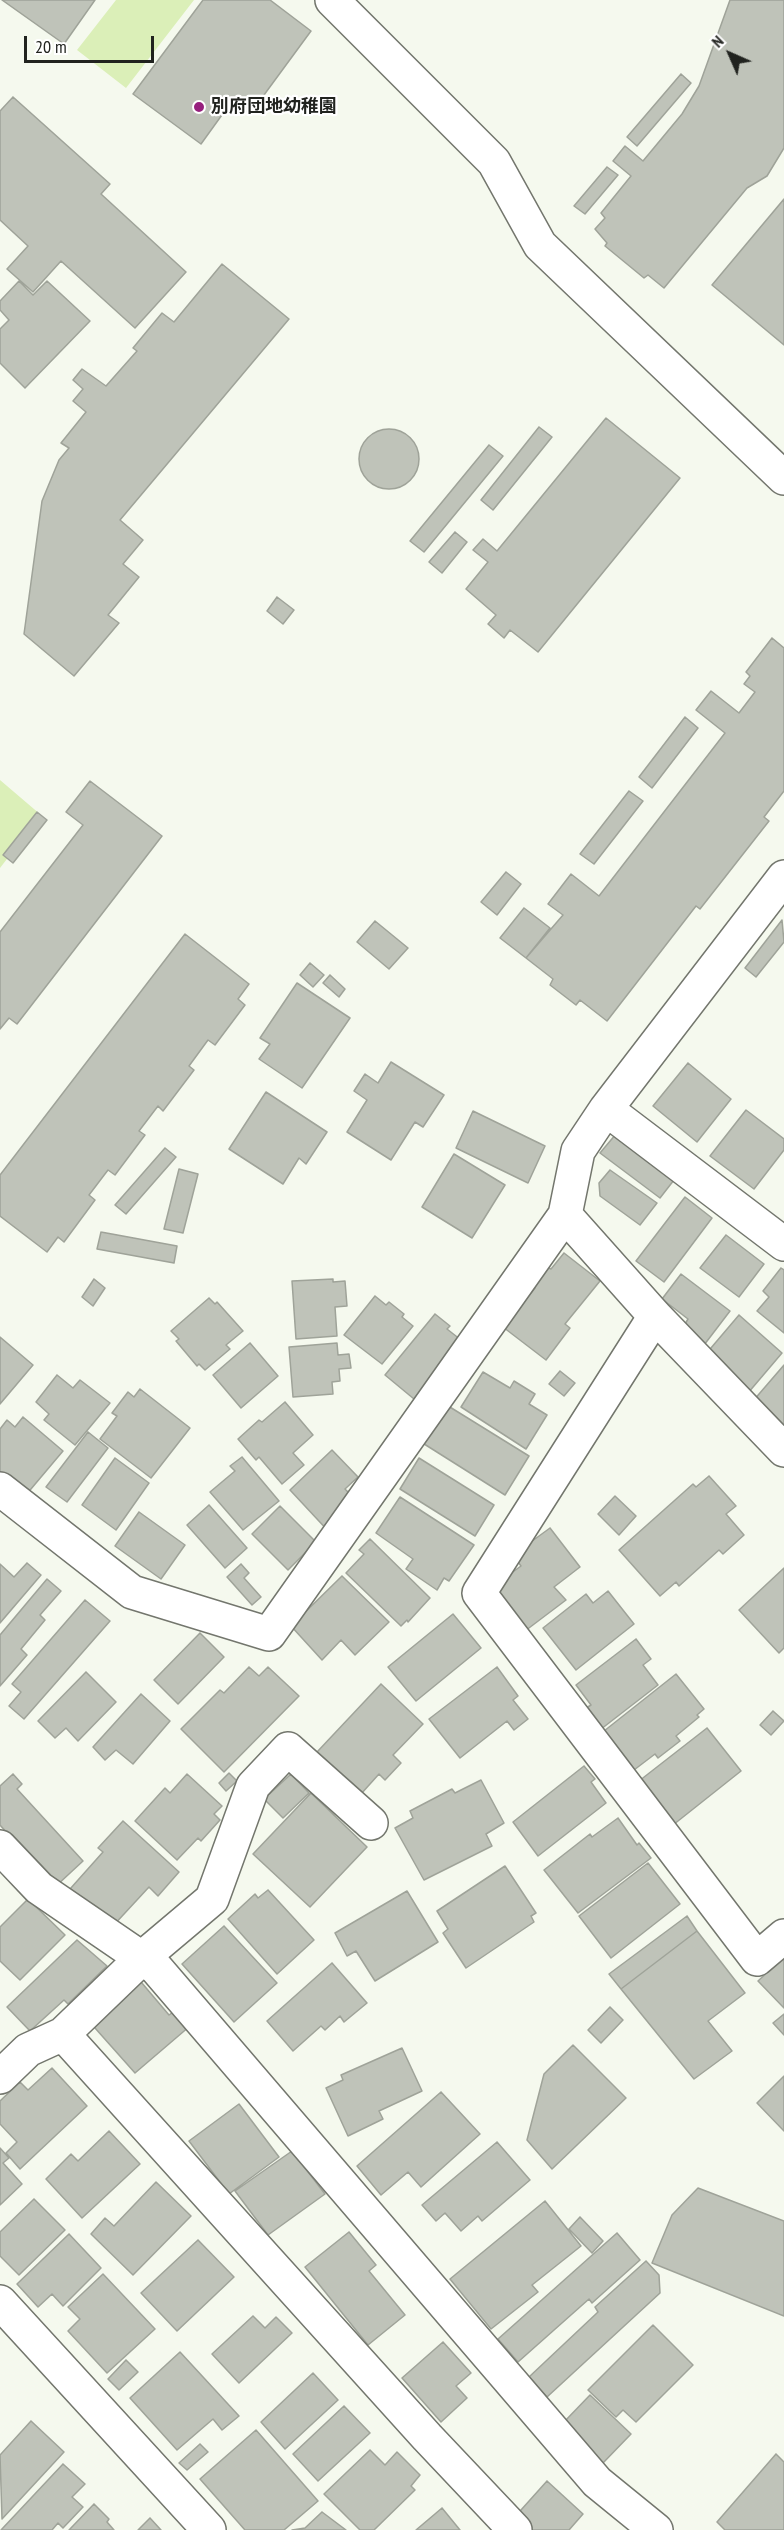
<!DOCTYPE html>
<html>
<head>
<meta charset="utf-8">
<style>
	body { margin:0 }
	#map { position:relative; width:784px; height:2530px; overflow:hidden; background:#f5f9ee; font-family:"PT Sans Narrow",sans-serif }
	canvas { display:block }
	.north { position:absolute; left:700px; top:24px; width:60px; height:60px; -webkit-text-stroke:4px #fff; paint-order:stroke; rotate:315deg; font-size:16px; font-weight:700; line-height:24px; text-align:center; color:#21231f }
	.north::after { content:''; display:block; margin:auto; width:21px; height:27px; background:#21231f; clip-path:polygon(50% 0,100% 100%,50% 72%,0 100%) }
	.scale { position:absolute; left:24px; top:36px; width:130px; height:27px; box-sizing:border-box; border:3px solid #21231f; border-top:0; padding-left:8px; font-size:18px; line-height:21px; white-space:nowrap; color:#21231f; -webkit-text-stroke:4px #fff; paint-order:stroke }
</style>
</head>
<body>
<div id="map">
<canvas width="784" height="2530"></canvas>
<div class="north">N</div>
<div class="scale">20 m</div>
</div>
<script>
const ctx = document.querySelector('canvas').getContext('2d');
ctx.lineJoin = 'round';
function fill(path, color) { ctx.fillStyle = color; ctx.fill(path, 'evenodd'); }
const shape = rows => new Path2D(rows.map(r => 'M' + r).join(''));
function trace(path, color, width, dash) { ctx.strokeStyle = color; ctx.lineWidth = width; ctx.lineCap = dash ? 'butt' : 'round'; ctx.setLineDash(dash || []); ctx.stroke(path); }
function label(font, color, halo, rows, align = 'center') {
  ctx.font = font + ' "PT Sans Narrow","Noto Sans JP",sans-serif'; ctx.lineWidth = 4.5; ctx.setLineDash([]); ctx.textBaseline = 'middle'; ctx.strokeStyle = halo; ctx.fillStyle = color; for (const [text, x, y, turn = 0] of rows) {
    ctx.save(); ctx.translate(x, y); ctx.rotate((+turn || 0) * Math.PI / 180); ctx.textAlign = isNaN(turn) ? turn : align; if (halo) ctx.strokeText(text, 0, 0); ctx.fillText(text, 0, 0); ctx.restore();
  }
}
const green = shape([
	[116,0,194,0,126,88,77,50],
	[0,780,41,815,0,868]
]);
const building = shape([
	[2,0,95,0,64,44,2,0],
	[203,0,270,0,311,31,250,114,232,101,201,144,133,94,203,0],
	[730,0,784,0,784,148,767,176,747,188,664,288,648,275,644,278,605,246,607,243,595,229,605,218,601,213,631,176,613,161,625,146,643,161,682,114,699,86,730,0],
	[681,74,691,83,637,146,627,137,681,74],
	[13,97,110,184,101,194,186,272,135,328,61,261,33,292,7,269,28,246,0,220,0,111,13,97],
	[607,167,618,175,585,214,574,206,607,167],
	[784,199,784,345,712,285,784,199],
	[222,264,289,319,120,520,143,540,123,564,139,577,108,615,119,623,74,676,24,634,42,501,59,460,69,448,61,443,86,412,73,401,83,389,73,380,82,369,106,386,137,351,133,348,162,313,174,322,222,264],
	[19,281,33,295,47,281,90,321,25,388,0,363,0,329,9,320,0,310,0,301,19,281],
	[606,418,680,478,538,652,510,630,504,638,488,624,496,615,466,589,488,562,473,550,483,539,497,551,606,418],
	[539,427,552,437,493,510,481,500,539,427],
	'359 459a30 30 0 1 1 60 0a30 30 0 1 1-60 0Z',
	[489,445,503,456,424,552,410,541,489,445],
	[455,532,467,542,442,573,429,562,455,532],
	[277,597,294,610,283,624,267,611,277,597],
	[772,638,784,648,784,791,764,817,769,821,700,909,696,906,607,1021,580,1000,576,1005,550,985,553,979,526,958,563,915,548,904,571,874,599,896,725,733,696,710,711,691,739,713,755,692,744,684,750,676,746,672,772,638],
	[685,717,698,728,652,788,639,777,685,717],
	[90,781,162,836,17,1024,9,1018,0,1029,0,932,83,825,66,812,90,781],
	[629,791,643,801,594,864,580,854,629,791],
	[37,812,47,820,13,863,3,855,37,812],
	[506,872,521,884,497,915,481,902,506,872],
	[524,908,550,928,526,958,500,938,524,908],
	[782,920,784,942,756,977,745,968,782,920],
	[375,921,408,948,389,969,357,942,375,921],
	[185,934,249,984,238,999,245,1005,215,1045,208,1040,189,1066,194,1070,163,1111,158,1106,139,1131,145,1135,115,1175,108,1170,89,1195,95,1200,64,1242,58,1237,47,1252,0,1216,0,1175,185,934],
	[310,963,324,975,313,987,300,975,310,963],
	[330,975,345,989,339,997,323,983,330,975],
	[297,983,350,1018,302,1088,259,1059,270,1044,260,1038,297,983],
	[391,1062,444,1095,423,1127,415,1122,391,1160,347,1132,367,1100,354,1091,365,1074,378,1083,391,1062],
	[688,1063,731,1099,697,1142,653,1106,688,1063],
	[266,1092,327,1132,306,1164,299,1158,283,1184,229,1149,266,1092],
	[746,1110,784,1139,784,1150,754,1189,710,1156,746,1110],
	[473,1111,545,1146,528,1183,456,1148,473,1111],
	[616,1134,674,1180,660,1198,600,1153,616,1134],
	[165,1148,176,1157,126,1214,115,1205,165,1148],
	[454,1154,505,1185,472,1238,422,1207,454,1154],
	[179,1169,198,1174,183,1233,164,1229,179,1169],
	[610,1170,657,1203,640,1225,600,1196,599,1183,610,1170],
	[685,1197,712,1218,664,1282,636,1261,685,1197],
	[101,1232,177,1246,174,1263,97,1249,101,1232],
	[726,1235,764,1264,739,1297,700,1268,726,1235],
	[564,1253,600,1281,565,1324,570,1328,546,1360,499,1324,522,1295,527,1298,535,1288,530,1285,545,1266,551,1269,564,1253],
	[781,1268,784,1270,784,1333,757,1311,769,1297,763,1291,781,1268],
	[681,1274,730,1311,701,1349,682,1329,688,1319,662,1299,681,1274],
	[94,1279,105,1288,93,1306,82,1297,94,1279],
	[333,1279,333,1282,345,1281,347,1306,335,1307,337,1336,296,1339,292,1281,333,1279],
	[375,1296,386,1305,389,1302,404,1314,402,1317,413,1326,382,1364,344,1335,375,1296],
	[209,1298,215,1304,217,1302,243,1331,226,1345,230,1349,205,1370,199,1364,197,1366,176,1341,179,1339,171,1331,209,1298],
	[435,1314,450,1326,447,1329,461,1340,414,1399,385,1375,435,1314],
	[739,1315,782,1353,748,1393,705,1355,739,1315],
	[0,1337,33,1365,0,1404,0,1337],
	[250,1343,278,1376,241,1408,213,1375,250,1343],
	[337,1343,338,1355,349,1354,351,1368,339,1369,340,1381,332,1382,333,1394,293,1397,289,1347,337,1343],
	[784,1365,784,1428,753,1401,784,1365],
	[560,1371,575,1383,564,1396,549,1384,560,1371],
	[483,1372,510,1388,514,1381,535,1394,529,1404,547,1415,526,1449,461,1407,483,1372],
	[57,1375,73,1388,80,1380,110,1403,75,1445,44,1420,49,1414,36,1402,57,1375],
	[140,1389,190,1428,151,1478,100,1439,117,1416,112,1413,128,1392,134,1397,140,1389],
	[285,1402,313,1435,293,1453,304,1465,282,1484,259,1457,256,1460,238,1439,259,1420,262,1422,285,1402],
	[445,1404,529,1456,505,1495,421,1442,445,1404],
	[23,1417,63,1451,20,1502,0,1485,0,1429,7,1420,15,1427,23,1417],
	[88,1432,108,1448,67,1502,46,1487,88,1432],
	[332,1450,358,1477,345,1489,352,1496,331,1534,290,1490,332,1450],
	[242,1457,279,1501,243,1530,210,1492,235,1471,230,1466,242,1457],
	[115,1458,149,1483,116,1530,82,1505,115,1458],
	[419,1458,494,1505,475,1536,400,1489,419,1458],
	[709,1476,736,1506,726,1514,744,1535,723,1554,719,1550,679,1586,676,1582,660,1596,619,1550,693,1484,696,1487,709,1476],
	[615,1496,636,1516,619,1535,598,1514,615,1496],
	[400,1497,474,1545,449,1581,444,1578,437,1590,406,1569,413,1559,376,1533,400,1497],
	[209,1505,247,1548,225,1568,187,1525,209,1505],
	[280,1506,316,1542,288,1570,252,1534,280,1506],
	[139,1512,185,1545,161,1579,115,1546,139,1512],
	[550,1528,580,1567,554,1587,566,1600,521,1634,488,1590,521,1566,513,1555,550,1528],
	[370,1539,430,1598,408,1622,407,1620,401,1626,346,1573,364,1554,359,1550,370,1539],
	[27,1563,41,1575,0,1623,0,1564,14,1577,27,1563],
	[241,1564,249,1573,244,1578,261,1597,252,1605,227,1577,241,1564],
	[784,1568,784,1648,779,1653,739,1610,784,1568],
	[342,1576,389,1622,355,1655,341,1640,322,1660,291,1626,342,1576],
	[47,1579,61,1591,40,1615,45,1620,21,1649,27,1655,0,1686,0,1635,47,1579],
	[608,1591,634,1624,576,1670,543,1628,586,1594,593,1603,608,1591],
	[85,1600,110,1621,24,1719,9,1706,21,1692,12,1684,85,1600],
	[453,1614,481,1648,416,1701,388,1667,453,1614],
	[200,1633,224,1657,178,1704,154,1680,200,1633],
	[636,1639,651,1659,643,1665,658,1685,596,1733,580,1712,591,1705,576,1685,636,1639],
	[249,1667,259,1676,268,1667,299,1696,224,1772,181,1729,220,1690,224,1693,249,1667],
	[497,1667,518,1696,513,1700,528,1719,514,1730,507,1721,460,1758,429,1719,497,1667],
	[86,1672,116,1702,78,1741,66,1728,55,1738,38,1721,86,1672],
	[676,1674,704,1709,697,1715,699,1717,676,1736,680,1741,658,1758,655,1754,634,1770,615,1746,599,1735,676,1674],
	[381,1684,423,1724,393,1755,401,1763,385,1780,379,1774,361,1794,317,1752,381,1684],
	[141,1694,170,1721,133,1764,116,1750,105,1760,93,1747,141,1694],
	[773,1711,784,1721,771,1735,760,1725,773,1711],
	[707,1728,741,1771,673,1825,639,1781,707,1728],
	[584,1766,595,1779,591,1782,606,1803,538,1856,513,1822,584,1766],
	[229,1773,237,1781,226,1791,219,1783,229,1773],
	[13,1774,22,1784,17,1789,83,1861,55,1887,0,1825,0,1786,13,1774],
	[187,1774,222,1806,214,1814,220,1820,201,1841,198,1838,177,1860,135,1821,165,1788,170,1793,187,1774],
	[291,1774,309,1793,283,1818,264,1799,291,1774],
	[481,1780,504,1823,486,1834,492,1846,424,1880,395,1828,413,1818,410,1811,452,1789,455,1793,481,1780],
	[311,1793,367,1847,310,1907,253,1854,311,1793],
	[618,1818,637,1845,639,1843,651,1858,578,1913,544,1870,590,1834,592,1837,618,1818],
	[123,1821,179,1872,158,1896,149,1887,112,1927,70,1889,103,1852,98,1848,123,1821],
	[648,1863,680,1904,611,1958,579,1916,648,1863],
	[505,1866,536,1913,531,1916,534,1922,466,1968,443,1933,448,1929,437,1911,505,1866],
	[268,1890,314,1940,277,1974,228,1919,255,1894,258,1898,268,1890],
	[407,1891,438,1942,375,1981,356,1951,347,1956,335,1933,407,1891],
	[28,1899,65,1935,20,1980,0,1961,0,1927,28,1899],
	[687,1916,697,1931,621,1989,609,1974,687,1916],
	[224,1926,277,1983,234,2022,182,1964,224,1926],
	[697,1931,745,1993,708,2021,732,2051,694,2079,621,1989,697,1931],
	[77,1940,107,1966,68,2004,64,2000,30,2031,7,2007,77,1940],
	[784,1957,784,2008,758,1981,784,1957],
	[332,1963,367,2003,344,2022,340,2016,325,2030,321,2026,293,2051,267,2021,332,1963],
	[136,1976,169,2015,176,2010,190,2026,135,2073,87,2019,136,1976],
	[610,2007,623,2020,601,2043,588,2030,610,2007],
	[784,2014,784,2035,773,2023,784,2014],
	[573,2045,626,2098,552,2169,527,2140,544,2074,573,2045],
	[402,2048,422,2091,379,2111,383,2119,348,2136,326,2088,343,2080,341,2075,402,2048],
	[52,2068,87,2106,20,2169,6,2153,17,2142,0,2124,0,2101,20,2082,28,2090,52,2068],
	[784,2076,784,2131,757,2103,784,2076],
	[441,2092,480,2134,421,2187,408,2172,381,2195,357,2166,441,2092],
	[239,2104,279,2157,229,2194,189,2141,239,2104],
	[109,2131,140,2164,82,2218,46,2179,71,2154,78,2161,109,2131],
	[497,2142,530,2180,482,2221,478,2216,461,2231,445,2213,436,2221,422,2205,497,2142],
	[0,2148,9,2158,3,2163,22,2184,0,2205,0,2148],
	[292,2151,325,2194,268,2235,235,2191,292,2151],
	[156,2182,191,2216,133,2275,91,2234,105,2218,114,2226,156,2182],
	[698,2188,784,2221,784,2316,652,2263,672,2215,698,2188],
	[34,2199,65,2230,19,2275,0,2256,0,2232,34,2199],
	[545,2201,581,2246,532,2285,538,2292,491,2329,450,2279,545,2201],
	[580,2217,603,2241,592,2253,569,2229,580,2217],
	[349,2232,376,2265,369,2271,405,2315,368,2345,305,2267,349,2232],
	[617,2233,640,2260,592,2303,589,2299,518,2362,498,2339,617,2233],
	[69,2234,101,2268,63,2306,52,2294,38,2307,17,2284,69,2234],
	[198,2240,234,2277,177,2331,141,2293,198,2240],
	[646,2261,659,2275,660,2293,547,2397,529,2377,598,2312,595,2307,646,2261],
	[103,2274,155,2329,107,2373,68,2331,80,2319,68,2307,103,2274],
	[253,2316,265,2328,276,2317,292,2333,239,2383,212,2354,253,2316],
	[653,2325,693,2365,636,2422,623,2410,616,2417,588,2390,653,2325],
	[443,2342,471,2373,456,2386,467,2398,441,2422,402,2378,443,2342],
	[180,2352,239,2416,222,2430,213,2419,177,2450,130,2398,180,2352],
	[126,2360,138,2372,119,2390,108,2379,126,2360],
	[313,2373,338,2400,285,2449,261,2422,313,2373],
	[590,2395,631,2434,603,2463,563,2423,590,2395],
	[344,2406,370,2433,318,2481,293,2454,344,2406],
	[31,2421,64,2452,2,2519,0,2455,31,2421],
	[256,2430,318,2501,284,2530,245,2530,200,2479,256,2430],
	[200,2444,208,2452,187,2470,179,2463,200,2444],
	[370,2450,385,2465,397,2452,420,2475,411,2486,415,2490,374,2530,360,2530,324,2494,370,2450],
	[776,2454,784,2462,784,2530,725,2530,717,2522,776,2454],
	[63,2464,85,2484,72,2497,83,2507,63,2528,58,2523,52,2530,1,2530,63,2464],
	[547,2481,583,2514,569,2530,524,2530,512,2520,547,2481],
	[94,2504,109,2519,107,2522,114,2530,69,2530,94,2504],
	[442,2508,460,2530,416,2530,442,2508],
	[322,2512,346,2530,292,2530,305,2528,322,2512],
	[150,2518,161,2530,138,2530,150,2518]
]);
const minor = shape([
	[332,0,494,162,540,245,784,478],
	[784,877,606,1109,578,1151,565,1215,655,1316,784,1450],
	[606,1109,784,1244],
	[655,1316,479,1593,757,1959,784,1936],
	[0,1489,132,1592,269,1634,565,1215],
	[0,1847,39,1888,156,1968,597,2482,656,2530],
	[63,2034,142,1958,212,1899,253,1786,288,1749,371,1823],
	[0,2077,28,2050,63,2034,427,2437,515,2530]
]);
const tertiary = shape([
	[0,2302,209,2530]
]);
const markers = [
	[199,107,6,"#96207d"]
];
const poiNames = [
	["別府団地幼稚園",211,107]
];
fill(green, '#dbefb8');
fill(building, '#bfc3b9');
trace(building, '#9fa399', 1.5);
trace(minor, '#73766d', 36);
trace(tertiary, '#73766d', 36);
trace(minor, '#fff', 33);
trace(tertiary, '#fff', 33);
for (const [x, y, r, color] of markers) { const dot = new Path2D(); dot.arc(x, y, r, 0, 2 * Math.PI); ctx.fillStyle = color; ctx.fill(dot); trace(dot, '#fff', 2); }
label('bold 18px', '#21231f', '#fff', poiNames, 'left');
</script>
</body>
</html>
